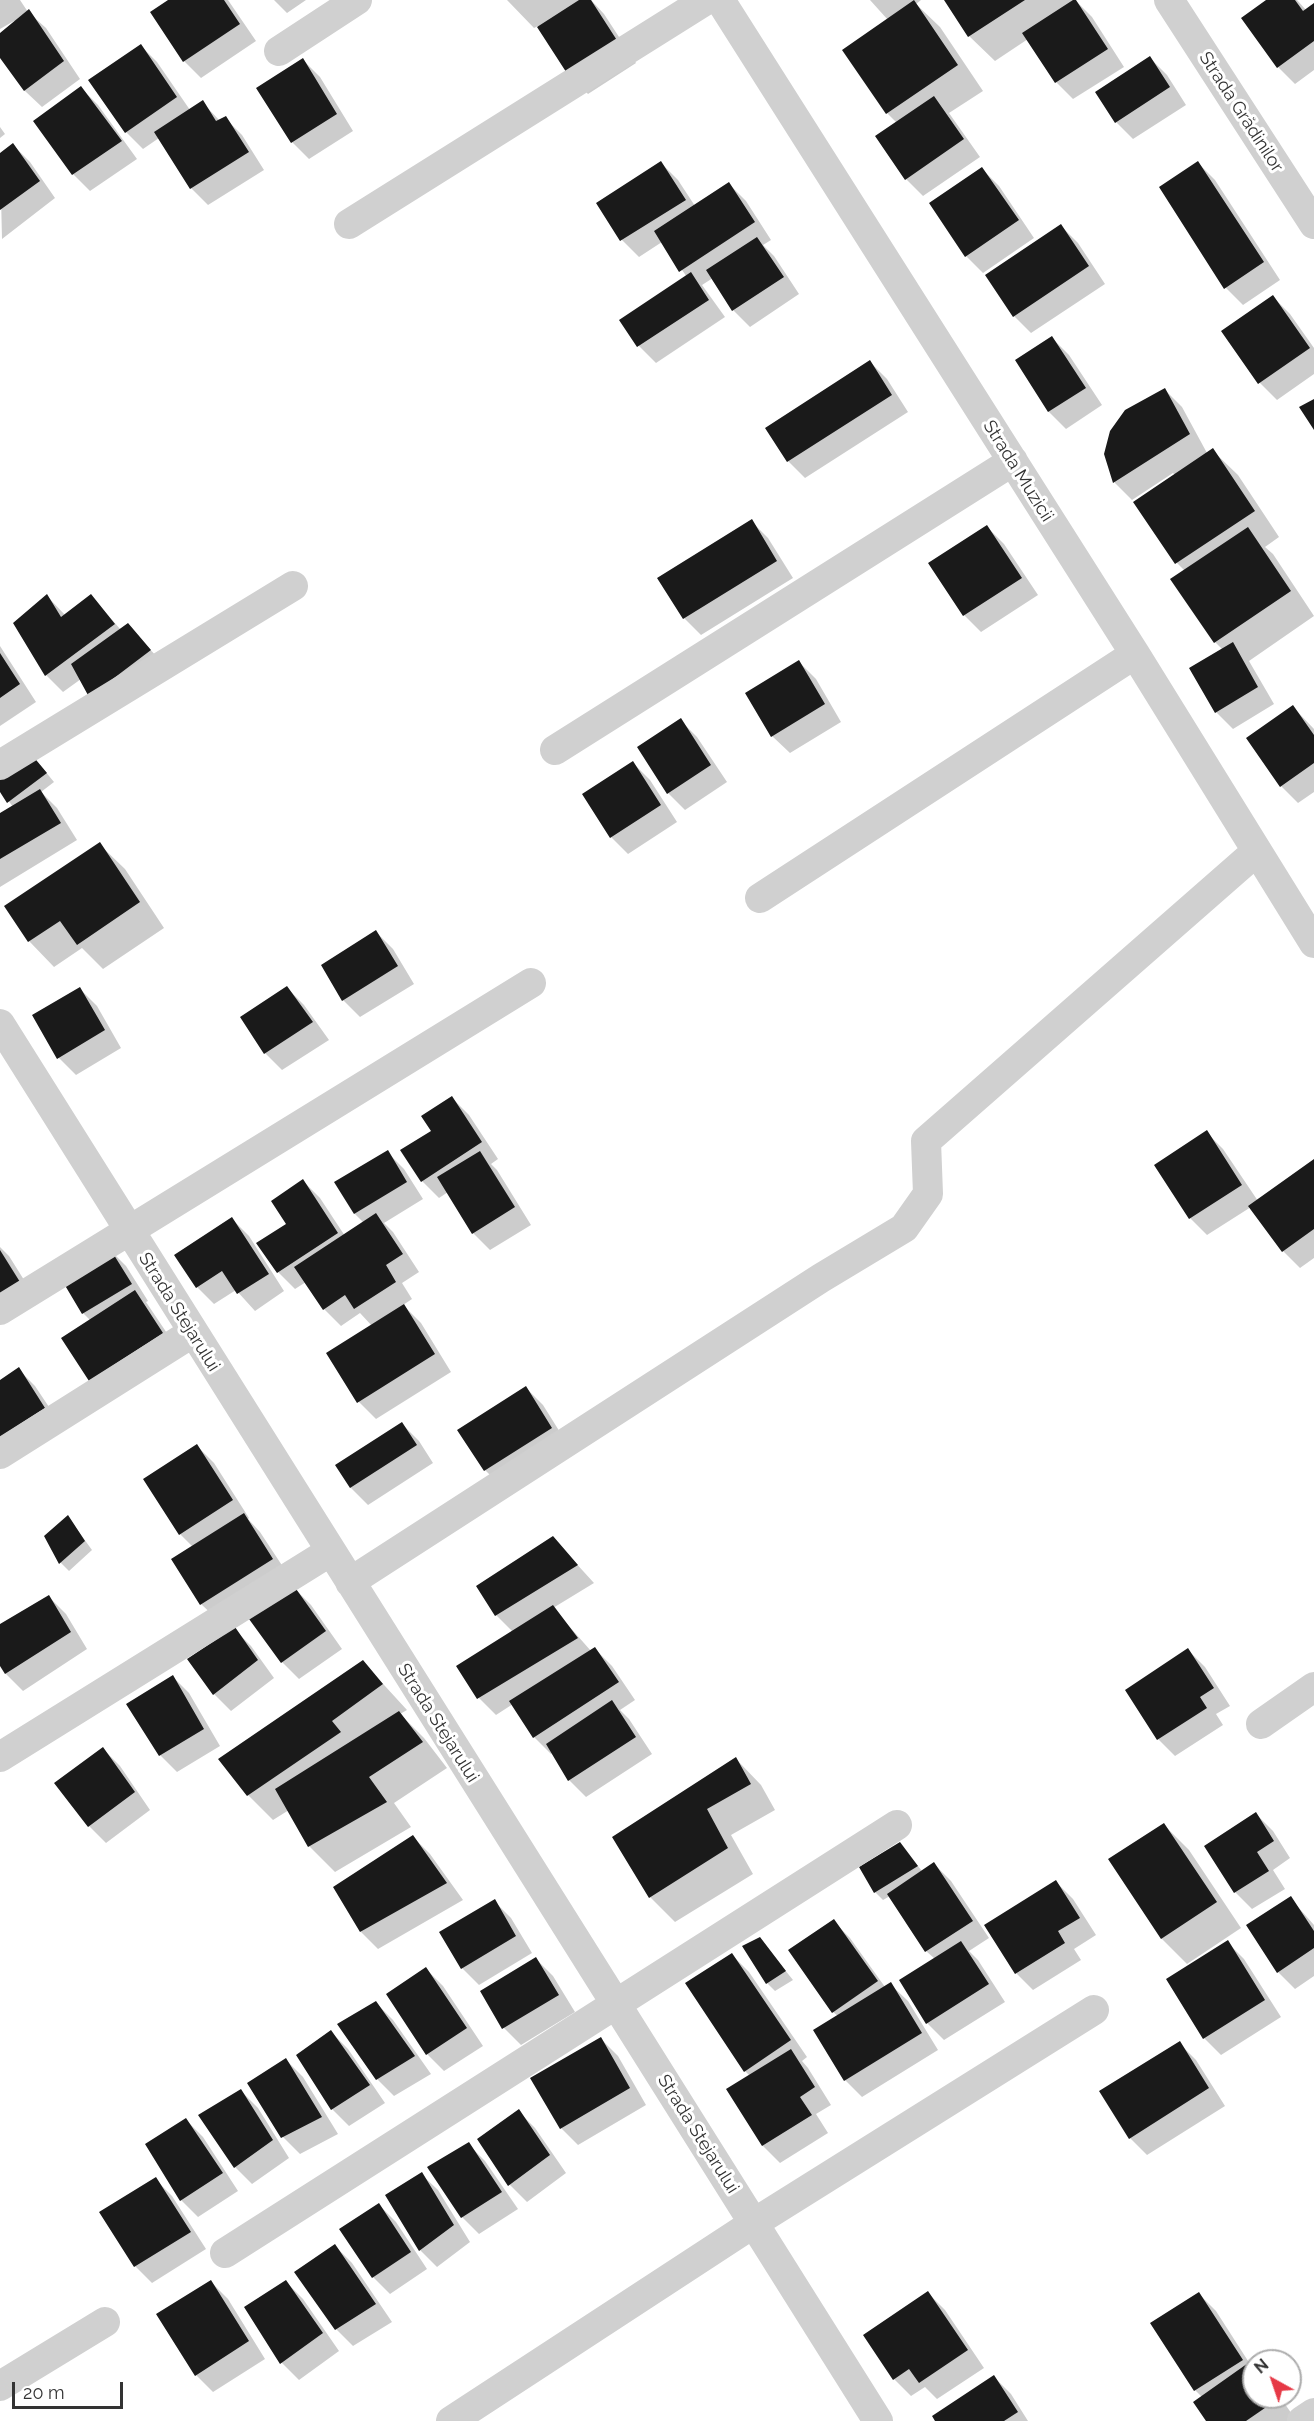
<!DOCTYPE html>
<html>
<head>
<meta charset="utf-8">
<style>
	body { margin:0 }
	#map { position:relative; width:1314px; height:2421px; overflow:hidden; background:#fff; font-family:Raleway,sans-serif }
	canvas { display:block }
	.north { position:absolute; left:1242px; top:2349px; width:60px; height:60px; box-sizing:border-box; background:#fff; border:2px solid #adadad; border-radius:50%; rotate:320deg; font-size:16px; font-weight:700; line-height:24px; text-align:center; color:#333 }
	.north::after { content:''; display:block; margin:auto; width:21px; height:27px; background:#e63946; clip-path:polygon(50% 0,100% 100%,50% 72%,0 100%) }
	.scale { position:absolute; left:12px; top:2382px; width:111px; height:27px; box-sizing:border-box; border:3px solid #333; border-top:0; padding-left:8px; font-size:18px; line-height:21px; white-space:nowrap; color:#333; -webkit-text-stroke:4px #fff; paint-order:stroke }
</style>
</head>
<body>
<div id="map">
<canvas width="1314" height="2421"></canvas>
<div class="north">N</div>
<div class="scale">20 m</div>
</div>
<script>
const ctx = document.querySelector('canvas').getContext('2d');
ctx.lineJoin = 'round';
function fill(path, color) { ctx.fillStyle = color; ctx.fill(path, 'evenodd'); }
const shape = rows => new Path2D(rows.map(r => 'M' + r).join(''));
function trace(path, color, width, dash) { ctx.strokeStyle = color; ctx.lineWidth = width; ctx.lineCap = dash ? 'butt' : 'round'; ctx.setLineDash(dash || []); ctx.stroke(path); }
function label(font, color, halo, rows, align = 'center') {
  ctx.font = font + ' Raleway,sans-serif'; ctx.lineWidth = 6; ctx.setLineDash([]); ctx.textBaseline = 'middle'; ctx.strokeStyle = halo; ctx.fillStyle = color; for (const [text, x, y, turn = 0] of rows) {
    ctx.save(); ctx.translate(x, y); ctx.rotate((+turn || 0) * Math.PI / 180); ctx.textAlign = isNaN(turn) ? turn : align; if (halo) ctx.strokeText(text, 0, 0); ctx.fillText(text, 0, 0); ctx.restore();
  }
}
const shadow = shape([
	[0,0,20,0,28,12,46,28,80,79,42,107,25,91,0,55,0,35,15,22,14,21,0,29],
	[171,0,228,0,256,41,201,78,184,61],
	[274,0,306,0,287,13],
	[507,0,591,0,604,14,636,63,588,94,571,77,538,26,534,28],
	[870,0,921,0,916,4,940,27,983,91,949,113,980,157,923,196,906,179,897,123,887,113,888,20],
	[945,0,1075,0,1092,17,1124,67,1073,99,1056,82,1028,39,995,61,969,36],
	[1268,0,1297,0,1306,10,1314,4,1314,70,1295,84,1278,67],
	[140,45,157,62,190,110,202,102,220,121,225,118,242,135,264,170,208,205,191,188,159,138,143,149,126,132],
	[1150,58,1167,75,1186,105,1133,139,1116,122],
	[303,60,320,77,353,131,309,159,292,142,258,88],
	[81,88,98,105,137,159,90,191,73,174],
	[0,127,5,134,0,138],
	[13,145,30,162,55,198,2,239,0,155],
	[661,163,678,180,695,206,729,184,746,201,771,240,763,245,774,256,799,294,750,327,733,310,713,278,702,285,725,317,656,363,639,346,622,321,687,277,662,242,639,257,622,240,598,203],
	[1198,163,1215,180,1280,280,1243,305,1226,288],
	[982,169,999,186,1034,238,983,273,966,256],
	[1061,226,1078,243,1105,284,1031,333,1014,316,987,275],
	[1273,297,1290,314,1314,348,1314,374,1277,400,1260,383,1223,331],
	[1052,338,1069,355,1102,405,1066,429,1049,412,1017,361],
	[870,362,887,379,908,412,805,478,788,461],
	[1165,390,1182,407,1207,453,1212,450,1238,475,1279,537,1265,547,1273,554,1314,616,1249,661,1274,704,1233,729,1216,712,1223,650,1215,642,1185,571,1177,563,1135,502,1175,475,1173,473,1132,500,1115,483,1106,454],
	[751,521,768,538,793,578,701,635,684,618],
	[987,527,1004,544,1038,595,981,632,964,615],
	[47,596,65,615,91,596,121,630,128,625,167,668,107,713,81,679,63,692,46,675,15,623],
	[0,646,36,702,0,726],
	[799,662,816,679,841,722,790,753,772,736],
	[1293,707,1314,729,1314,792,1298,803,1281,786],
	[680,720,697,737,727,782,685,810,668,793],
	[633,763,650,780,677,822,628,854,611,837],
	[40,765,54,782,41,792,57,808,77,840,0,887,0,815,13,807,0,789],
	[99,844,125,869,164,928,103,969,82,948,54,967,29,941,6,906],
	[376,932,393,949,414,984,360,1017,343,1000],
	[287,988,304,1005,329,1040,282,1070,265,1053],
	[80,989,97,1006,121,1048,76,1075,59,1058],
	[452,1098,469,1115,498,1159,491,1164,497,1170,531,1225,490,1250,473,1233,448,1192,439,1198,422,1181,433,1131],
	[1206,1132,1223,1149,1258,1201,1314,1161,1314,1258,1300,1268,1283,1251,1251,1207,1207,1235,1190,1218,1156,1166],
	[387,1152,404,1169,423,1199,384,1223,393,1232,419,1272,402,1283,412,1299,403,1305,421,1323,451,1372,376,1419,359,1402,328,1353,372,1326,360,1313,341,1326,324,1309,306,1282,295,1289,278,1272,259,1243,288,1224,303,1181,320,1198,345,1236,364,1223,355,1214,336,1183],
	[232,1219,249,1236,284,1291,255,1311,236,1290,214,1304,197,1287],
	[0,1247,9,1256,36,1299,0,1322],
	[109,1249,126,1266,148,1301,146,1302,179,1351,107,1397,90,1320,83,1313],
	[18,1369,35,1386,61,1425,0,1381],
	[526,1388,543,1405,568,1445,502,1487,485,1470,460,1430],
	[402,1424,419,1441,433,1463,368,1505,351,1488,338,1466],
	[197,1446,214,1463,249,1518,248,1519,260,1532,289,1576,219,1621,201,1604,173,1560,193,1547,180,1534,145,1479],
	[68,1517,92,1550,69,1571,61,1563,46,1536],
	[553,1538,594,1583,553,1608,591,1651,595,1649,612,1666,635,1700,620,1710,629,1719,652,1754,586,1797,569,1780,553,1752,551,1754,534,1737,513,1704,496,1715,479,1698,513,1632,496,1615,478,1586],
	[294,1588,311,1605,342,1649,299,1679,282,1662],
	[49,1597,66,1614,87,1649,23,1691,6,1674,0,1663,0,1626],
	[234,1629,251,1646,274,1678,231,1711,214,1694],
	[1188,1650,1205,1667,1230,1706,1216,1714,1223,1725,1175,1756,1158,1739],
	[363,1662,407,1710,400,1714,424,1738,447,1768,394,1803,411,1827,335,1872,309,1846,289,1810,273,1820,248,1795],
	[172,1676,189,1693,220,1746,177,1772,160,1755],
	[103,1749,120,1766,150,1810,106,1843,89,1826],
	[736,1759,761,1785,775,1810,731,1835,753,1874,675,1922,650,1897],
	[1256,1814,1273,1831,1290,1858,1273,1870,1285,1889,1252,1909,1235,1892,1206,1846],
	[1164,1825,1189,1850,1241,1928,1187,1964,1162,1939,1110,1860],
	[413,1837,430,1854,463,1900,378,1949,361,1932],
	[900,1844,922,1871,934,1864,951,1881,989,1938,969,1951,978,1960,1005,2002,944,2040,927,2023,935,1959,926,1951,890,1896,883,1900,875,1892],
	[1056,1882,1073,1899,1096,1935,1074,1949,1081,1960,1033,1990,1016,1973],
	[1290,1898,1314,1925,1314,1976,1295,1989,1278,1972],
	[494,1901,511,1918,532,1953,479,1985,462,1968],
	[833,1921,850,1938,885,1987,890,1984,908,2001,938,2050,862,2097,845,2080,838,2016,833,2012],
	[760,1939,793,1980,775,1991,767,1983],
	[1227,1942,1244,1959,1281,2017,1221,2055,1204,2038],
	[732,1955,749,1972,807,2057,802,2061,808,2068,831,2105,816,2114,828,2133,780,2163,763,2146,728,2090,750,2076,745,2071],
	[536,1959,553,1976,575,2012,521,2045,504,2028],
	[426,1969,443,1986,483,2046,444,2071,427,2054],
	[376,2003,393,2020,431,2074,394,2096,377,2079],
	[331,2032,348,2049,385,2103,349,2126,332,2109],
	[601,2039,618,2056,646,2105,578,2145,561,2128],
	[1179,2043,1196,2060,1225,2106,1147,2155,1130,2138],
	[286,2060,303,2077,338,2134,300,2154,283,2137],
	[241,2091,258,2108,289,2158,252,2184,235,2167,200,2115],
	[518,2111,535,2128,566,2173,527,2202,510,2185,479,2139],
	[186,2120,203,2137,238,2191,198,2217,181,2200],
	[468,2144,485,2161,518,2209,479,2234,462,2217],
	[421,2174,438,2190,470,2242,437,2267,420,2250,388,2195],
	[155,2179,172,2196,206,2249,152,2283,135,2266],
	[379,2205,396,2222,427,2269,390,2294,373,2277],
	[335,2246,352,2263,392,2322,353,2346,336,2329],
	[211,2282,228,2299,265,2359,213,2392,196,2375],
	[286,2282,303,2299,339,2351,299,2380,282,2363,246,2308],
	[928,2293,945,2310,984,2368,937,2399,925,2387,911,2396,894,2379,865,2335],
	[1199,2294,1216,2311,1250,2364,1254,2366,1254,2397,1280,2397,1294,2417,1288,2421,1208,2421,1202,2397,1195,2390],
	[994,2377,1011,2394,1028,2421,937,2421]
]);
const building = shape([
	[168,0,224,0,240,24,183,62,150,12],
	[579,0,591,0,620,45,570,78,537,27],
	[914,0,958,65,886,114,842,50],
	[944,0,1025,0,968,37],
	[1073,0,1076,0,1108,49,1055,83,1022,33],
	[1266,0,1295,0,1303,11,1314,3,1314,41,1277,68,1241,18],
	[29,9,64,61,24,91,0,58,0,33],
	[141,44,177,97,125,133,88,80],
	[1150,56,1170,87,1115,123,1095,92],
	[303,58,337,114,291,143,256,88],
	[81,86,122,141,72,175,33,121],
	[934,96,964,139,905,180,875,136],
	[203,100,216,121,226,116,249,152,190,189,154,132],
	[13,143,40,181,0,210,0,153],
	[661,161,686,200,620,241,596,203],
	[1198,161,1264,262,1224,289,1159,187],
	[982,167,1019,220,965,257,929,203],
	[729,182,755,222,679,272,654,231],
	[1061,224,1089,266,1013,317,985,275],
	[757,237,784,277,732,311,706,270],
	[691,272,709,300,637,347,619,320],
	[1273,295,1310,348,1258,384,1221,331],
	[1052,336,1086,388,1048,412,1015,360],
	[870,360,892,395,787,462,765,428],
	[1165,388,1190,434,1113,483,1104,454,1110,431,1125,410],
	[1314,399,1314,430,1299,407],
	[1213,448,1255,511,1175,564,1133,502],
	[752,519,777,561,683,619,657,578],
	[987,525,1022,578,963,616,928,563],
	[1248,527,1291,591,1214,643,1170,579],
	[47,594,61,617,91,594,115,624,45,676,13,623],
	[128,623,151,650,89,697,71,664],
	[1233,642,1258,687,1215,713,1189,668],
	[0,653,20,684,0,698],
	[799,660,825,704,771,737,745,693],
	[1293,705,1314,735,1314,763,1280,787,1246,738],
	[681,718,711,765,667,794,637,747],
	[32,755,47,773,7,803,0,792,0,775],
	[633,761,661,805,610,838,582,794],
	[40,789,61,823,0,859,0,813],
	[100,842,140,902,77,945,60,921,28,942,4,906],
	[376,930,398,966,342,1001,321,965],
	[287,986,313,1022,264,1054,240,1017],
	[80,987,105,1030,57,1059,32,1015],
	[452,1096,482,1142,421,1182,400,1150,431,1131,421,1116],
	[1207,1130,1242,1185,1189,1219,1154,1165],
	[388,1150,407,1182,354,1214,334,1182],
	[480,1151,515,1207,472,1234,437,1177],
	[1314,1159,1314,1229,1282,1252,1248,1206],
	[303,1179,338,1233,277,1273,256,1243,286,1224,271,1201],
	[376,1213,403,1254,386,1265,396,1282,354,1309,345,1295,323,1310,294,1267],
	[232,1217,269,1274,237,1294,222,1271,196,1288,174,1255],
	[109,1247,132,1284,82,1314,60,1277],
	[0,1250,20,1282,0,1294],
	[135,1290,163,1333,89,1381,61,1338],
	[404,1304,435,1354,357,1403,326,1353],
	[19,1367,45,1408,0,1437,0,1380],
	[526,1386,552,1428,484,1471,457,1430],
	[402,1422,417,1445,350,1488,335,1465],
	[197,1444,233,1500,179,1535,143,1479],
	[244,1513,273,1559,200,1605,171,1559],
	[68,1515,85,1541,59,1564,44,1536],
	[553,1536,578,1565,495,1616,476,1586],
	[294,1586,326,1631,281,1663,249,1619],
	[49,1595,71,1632,5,1674,0,1666,0,1624],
	[553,1605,578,1638,477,1699,456,1666],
	[235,1627,258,1660,213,1695,187,1659],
	[595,1647,619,1682,533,1738,509,1701],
	[1188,1648,1214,1688,1200,1697,1207,1708,1157,1740,1125,1690],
	[363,1660,383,1684,332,1721,341,1732,247,1796,218,1759],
	[173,1675,204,1729,159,1756,126,1704],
	[612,1700,636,1737,568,1781,546,1744],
	[399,1711,423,1742,369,1777,387,1802,308,1847,275,1789],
	[103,1747,135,1792,88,1827,54,1783],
	[736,1757,751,1784,707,1809,728,1848,649,1898,612,1837],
	[1256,1812,1274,1841,1257,1852,1269,1871,1234,1893,1204,1846],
	[1164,1823,1217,1902,1161,1939,1108,1859],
	[413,1835,447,1883,360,1932,333,1887],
	[900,1842,918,1866,874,1893,859,1867],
	[934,1862,973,1921,925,1952,887,1894],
	[1056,1880,1080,1918,1058,1931,1065,1943,1015,1974,984,1925],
	[1291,1896,1314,1931,1314,1948,1277,1973,1246,1925],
	[495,1899,516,1936,461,1969,439,1932],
	[834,1919,878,1981,832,2013,788,1950],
	[760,1937,786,1971,766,1984,742,1946],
	[1228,1940,1265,2000,1203,2039,1166,1979],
	[961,1941,989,1984,926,2024,899,1980],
	[732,1953,791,2040,744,2072,685,1983],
	[536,1957,559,1995,502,2029,480,1991],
	[426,1967,467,2028,426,2055,386,1994],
	[891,1982,922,2033,844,2081,813,2030],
	[376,2001,415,2056,376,2080,337,2024],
	[331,2030,370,2085,331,2110,296,2055],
	[601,2037,630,2088,560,2129,530,2078],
	[1180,2041,1209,2088,1129,2139,1099,2091],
	[791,2049,815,2087,800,2097,812,2115,762,2146,726,2089],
	[286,2058,322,2117,281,2138,247,2083],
	[241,2089,273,2140,234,2168,198,2115],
	[519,2109,550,2155,508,2186,477,2139],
	[186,2118,223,2173,180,2201,145,2144],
	[469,2142,502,2192,461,2218,427,2167],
	[422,2172,454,2225,419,2251,385,2195],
	[156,2177,191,2232,134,2267,99,2212],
	[379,2203,411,2252,372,2278,339,2229],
	[335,2244,376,2304,335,2330,294,2272],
	[211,2280,249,2341,195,2376,156,2314],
	[286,2280,323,2333,280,2364,244,2307],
	[928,2291,968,2350,919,2383,909,2369,893,2380,863,2335],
	[1199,2292,1243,2360,1194,2391,1150,2323],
	[1251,2361,1254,2365,1254,2397,1276,2397,1278,2399,1246,2421,1206,2421,1193,2402],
	[994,2375,1018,2412,1004,2421,935,2421,932,2416]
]);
const street = shape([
	[720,0,1135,654,1314,943],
	[1169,0,1314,224],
	[279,51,357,0],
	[349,224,706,0],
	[555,750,1013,461],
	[0,765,293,586],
	[760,898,1135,654],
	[0,1024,878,2421],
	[0,1310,531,983],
	[0,1454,192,1333],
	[350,1582,821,1278,904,1228,928,1194,926,1141,1257,851],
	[1261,1724,1314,1687],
	[0,1757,331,1551],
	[225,2253,897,1825],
	[0,2386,105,2322],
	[451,2421,754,2223,1094,2010],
	[1302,2421,1314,2413]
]);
const streetNames = [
	["Strada Grădinilor",1241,112,57],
	["Strada Muzicii",1018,471,58],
	["Strada Stejarului",179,1312,58],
	["Strada Stejarului",438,1723,58],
	["Strada Stejarului",698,2134,58]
];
fill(shadow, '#0003');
fill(building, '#1a1a1a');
trace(street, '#d0d0d0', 30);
label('18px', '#333', '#fff', streetNames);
</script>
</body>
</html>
